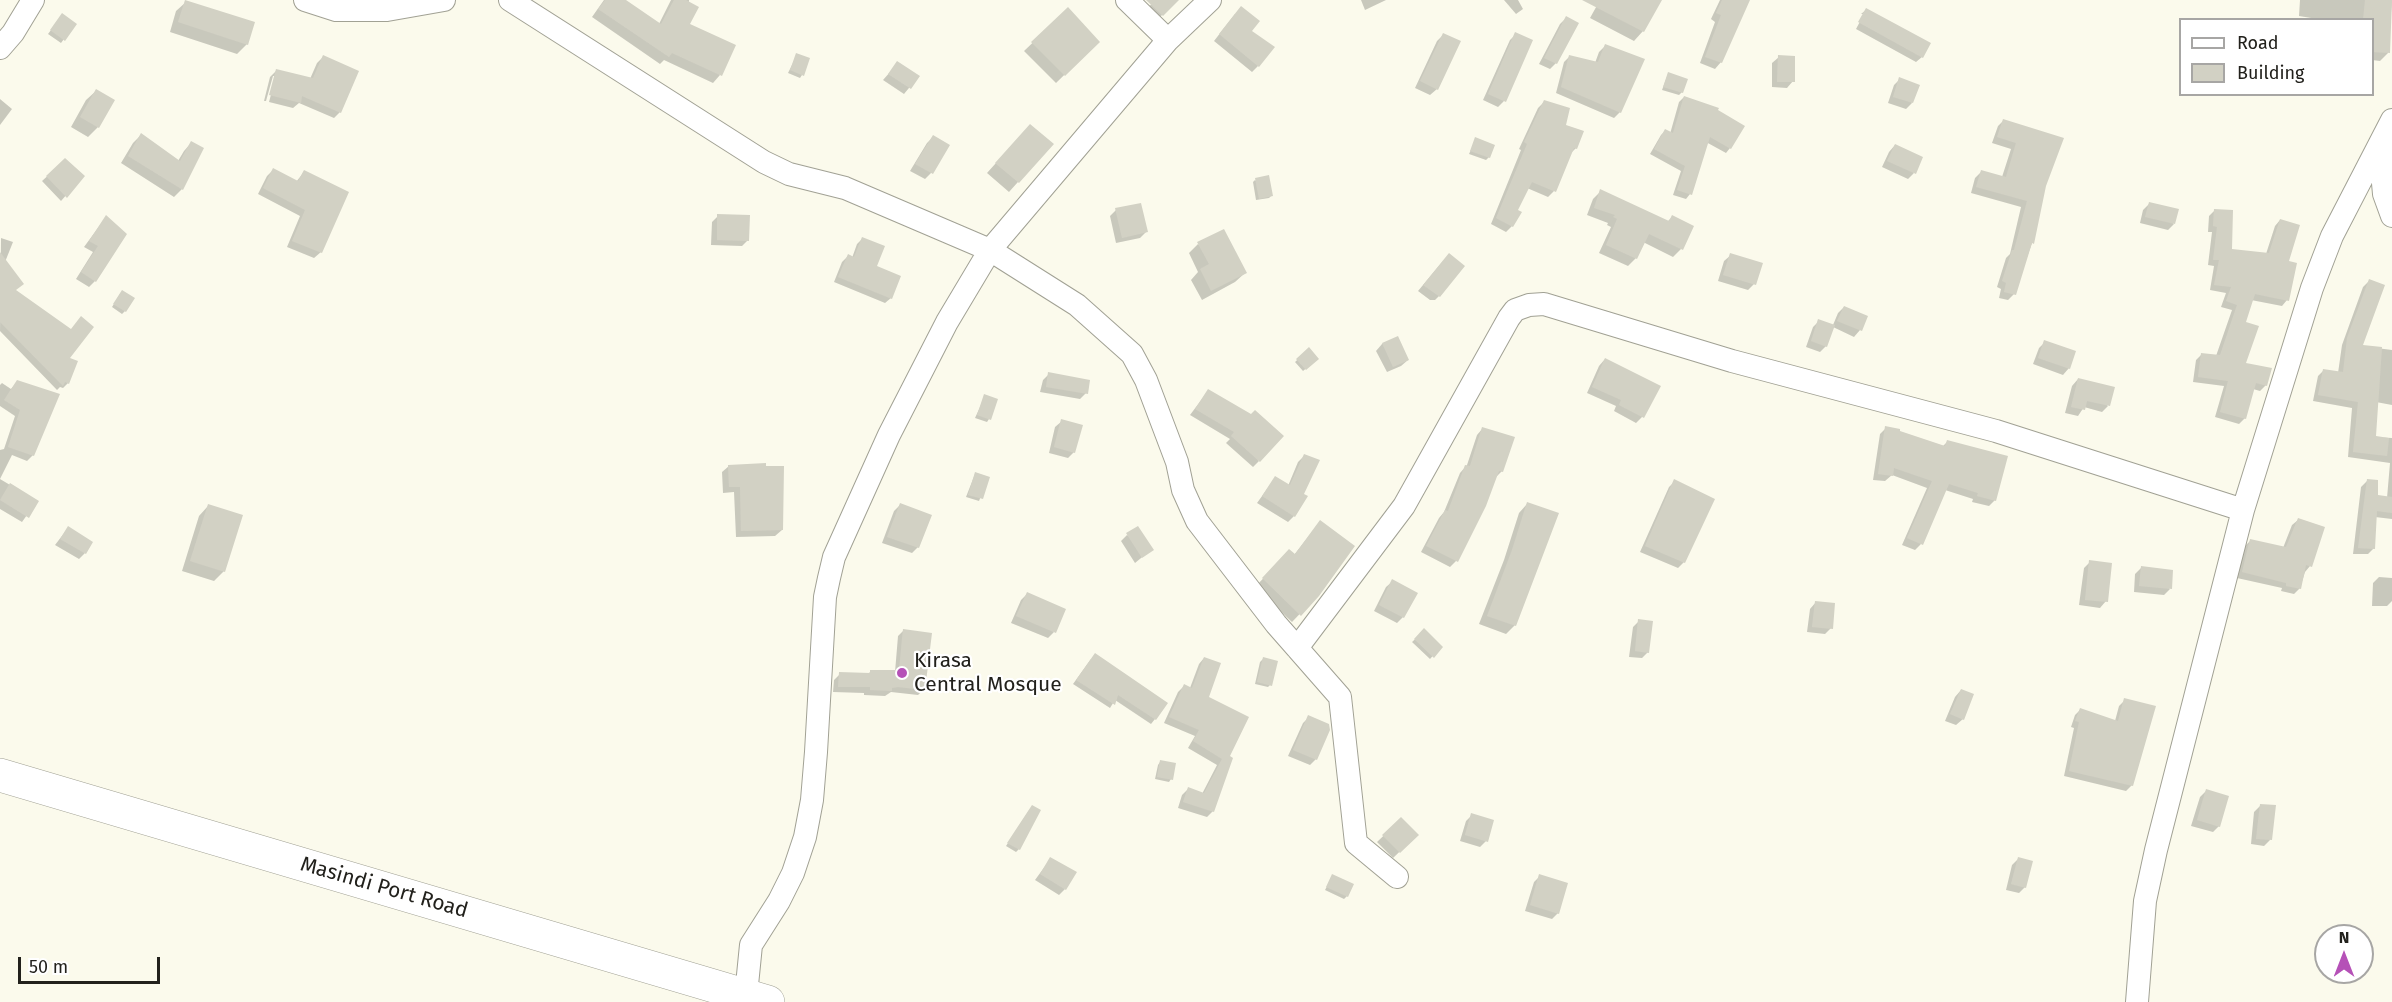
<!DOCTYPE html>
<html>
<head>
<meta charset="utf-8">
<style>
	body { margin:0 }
	#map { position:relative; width:2392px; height:1002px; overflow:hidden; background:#fbfaec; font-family:"Fira Sans",sans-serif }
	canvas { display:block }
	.legend { position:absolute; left:2179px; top:18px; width:195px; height:78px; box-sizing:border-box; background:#fff; border:2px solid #a7a6a4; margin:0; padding:8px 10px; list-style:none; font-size:18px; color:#22211c }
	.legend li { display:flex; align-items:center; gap:12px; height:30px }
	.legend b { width:30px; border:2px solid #a7a6a4 }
	.north { position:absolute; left:2314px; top:924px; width:60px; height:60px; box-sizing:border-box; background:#fff; border:2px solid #a7a6a4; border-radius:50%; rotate:0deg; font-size:16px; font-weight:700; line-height:24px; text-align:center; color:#22211c }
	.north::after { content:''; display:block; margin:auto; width:21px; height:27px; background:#b551b7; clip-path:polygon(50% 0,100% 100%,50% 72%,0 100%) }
	.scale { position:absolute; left:18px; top:957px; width:142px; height:27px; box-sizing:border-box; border:3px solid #22211c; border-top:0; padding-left:8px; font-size:18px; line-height:21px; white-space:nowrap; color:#22211c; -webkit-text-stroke:4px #fff; paint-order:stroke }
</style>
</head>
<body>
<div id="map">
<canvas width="2392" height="1002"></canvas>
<ul class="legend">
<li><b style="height:8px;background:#fff"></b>Road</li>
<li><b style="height:16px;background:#d2d1c4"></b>Building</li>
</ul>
<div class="north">N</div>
<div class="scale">50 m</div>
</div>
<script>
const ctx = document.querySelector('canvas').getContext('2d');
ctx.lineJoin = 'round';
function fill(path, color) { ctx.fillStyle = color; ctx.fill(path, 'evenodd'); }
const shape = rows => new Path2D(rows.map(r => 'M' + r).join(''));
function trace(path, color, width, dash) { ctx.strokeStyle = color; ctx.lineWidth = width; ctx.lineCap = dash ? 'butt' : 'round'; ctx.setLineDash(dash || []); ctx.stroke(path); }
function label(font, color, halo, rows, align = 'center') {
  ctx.font = font + ' "Fira Sans",sans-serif'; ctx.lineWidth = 4.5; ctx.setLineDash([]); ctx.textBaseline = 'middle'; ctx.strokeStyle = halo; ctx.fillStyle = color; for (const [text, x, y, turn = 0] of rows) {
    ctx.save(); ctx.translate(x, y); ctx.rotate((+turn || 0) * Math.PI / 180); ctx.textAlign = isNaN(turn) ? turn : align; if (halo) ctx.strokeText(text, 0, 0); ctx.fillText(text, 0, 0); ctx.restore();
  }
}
const shadow = shape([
	[604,0,623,0,659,24,671,0,689,0,688,25,720,75,713,83,664,60,660,64,592,17],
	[1156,0,1177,0,1156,21,1145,10],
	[1361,0,1386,0,1365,10],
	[1504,0,1518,0,1523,9,1516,14],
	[1600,0,1637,0,1643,31,1634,41,1590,18],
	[1720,0,1748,0,1721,62,1715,69,1700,63,1715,22,1711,19],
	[2300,0,2392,0,2388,53,2380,61,2372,60,2372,20,2323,20,2299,16],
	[186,2,247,44,237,54,170,32,176,11],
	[1068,9,1098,42,1056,83,1024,51],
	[1866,10,1922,57,1916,62,1856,29,1864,14,1861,14],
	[1235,14,1250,31,1258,66,1252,72,1214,41],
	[60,18,75,24,61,43,48,34],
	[1566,18,1556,63,1550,69,1539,64,1560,24],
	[1516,34,1504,101,1498,107,1483,100,1510,40],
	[1443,35,1437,89,1430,95,1415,88,1437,41],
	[1605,46,1620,112,1614,118,1556,93,1564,62,1570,56,1595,63,1599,52],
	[797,55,802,75,800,78,788,73],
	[323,57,340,112,334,118,299,103,293,108,269,102,276,76,273,76,266,101,264,101,270,77,276,71,310,79,317,63],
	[1779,57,1793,81,1787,88,1772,87,1772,63],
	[898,63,918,77,904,94,883,80],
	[1668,74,1682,92,1679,95,1662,90],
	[1900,79,1912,103,1906,109,1888,103,1894,85],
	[96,91,98,127,88,137,71,127,86,100],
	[1684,97,1730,148,1726,153,1706,142,1690,194,1686,199,1673,195,1681,171,1650,154,1661,135,1665,131,1670,134,1679,102],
	[0,99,12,109,0,125],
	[1544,102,1564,126,1576,148,1570,154,1554,191,1548,197,1527,188,1516,210,1512,226,1506,232,1491,224,1521,150,1519,149,1538,108],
	[2004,120,2045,186,2032,243,2014,294,2008,300,1999,298,2001,289,1997,287,2006,258,2010,254,2021,207,1971,193,1975,178,1981,172,2002,177,2011,149,1992,143,1998,126],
	[141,135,178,161,184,151,191,143,202,149,182,189,174,197,121,163,133,143],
	[1021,135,1052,144,1009,192,987,173],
	[933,137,948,145,931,173,925,179,910,171,927,143],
	[1476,139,1489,157,1486,160,1469,154],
	[1895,145,1914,173,1908,179,1882,167,1889,152],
	[65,160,83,176,61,201,42,181],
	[273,170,296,182,304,172,321,252,314,258,287,247,300,216,258,194,267,176],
	[1255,180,1272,195,1269,198,1256,200,1253,182],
	[1601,191,1667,222,1672,217,1681,249,1673,257,1643,242,1636,258,1628,266,1599,253,1611,227,1607,225,1608,223,1587,215,1593,199],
	[2149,204,2174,224,2168,230,2140,223,2143,210],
	[1116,210,1146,232,1140,238,1116,243,1110,216],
	[2215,210,2230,250,2266,254,2275,226,2280,220,2287,262,2287,300,2282,306,2251,300,2244,323,2245,364,2266,385,2260,391,2253,389,2245,418,2239,424,2215,417,2224,386,2193,382,2196,360,2201,355,2216,356,2232,310,2221,307,2226,293,2210,290,2214,266,2208,265,2212,232,2208,232,2209,216],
	[718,216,748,240,742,246,711,245,712,222],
	[106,217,95,281,89,287,76,279,93,252,84,247],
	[1,238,13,242,5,262,15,291,67,359,68,383,63,388,60,387,57,390,0,331],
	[863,238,891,298,885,303,834,282,842,262,848,256,852,258,857,244],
	[1198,244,1245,273,1235,282,1202,300,1191,280,1198,272,1189,253],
	[1731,255,1754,284,1748,290,1718,281,1724,261],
	[1443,261,1441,294,1435,300,1430,300,1418,291],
	[2369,281,2361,346,2392,350,2392,405,2376,402,2374,437,2392,438,2392,519,2375,517,2374,548,2368,554,2353,554,2361,487,2367,481,2376,496,2387,498,2390,463,2348,457,2352,408,2313,401,2318,376,2323,371,2338,373,2342,345,2363,287],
	[120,294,125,311,122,314,112,307],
	[1844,307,1866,316,1860,330,1854,337,1833,327,1826,346,1820,352,1806,347,1813,327,1819,321,1833,325,1838,313],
	[1397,338,1408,360,1401,366,1387,372,1376,351,1382,344],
	[2045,342,2069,368,2063,375,2033,364,2039,348],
	[1309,349,1317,359,1303,371,1295,362],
	[1605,359,1659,386,1642,417,1636,423,1614,411,1616,406,1587,393,1599,366],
	[1049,374,1086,393,1080,399,1040,392,1043,380],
	[2078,379,2108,406,2102,412,2084,407,2078,416,2065,413,2072,386],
	[18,381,33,455,27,461,12,455,0,479,37,501,22,522,0,509,0,450,4,449,15,416,0,406,0,385,2,383,11,389],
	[1208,391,1259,461,1253,467,1226,443,1230,439,1190,415],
	[985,396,989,419,987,422,975,418],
	[1062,421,1074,452,1068,458,1049,453,1055,427],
	[1483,428,1502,471,1495,478,1456,561,1450,567,1421,552,1439,518,1444,512,1460,473,1467,465,1477,435],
	[1886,428,1942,447,1947,442,1995,500,1989,506,1972,502,1973,499,1945,490,1921,544,1915,550,1902,545,1927,488,1892,475,1885,481,1873,480,1880,434],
	[1305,455,1294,516,1288,522,1257,503,1275,478,1288,486,1298,462],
	[729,466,782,530,775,536,736,537,734,492,723,493,722,472],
	[975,474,988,478,979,501,966,497],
	[1675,481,1684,562,1678,568,1640,552,1669,487],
	[1527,504,1515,625,1506,634,1479,624,1504,560,1519,513],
	[900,505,918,547,912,553,882,543,894,511],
	[208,506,224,571,214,581,182,571,199,516],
	[2298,520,2310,566,2305,572,2300,588,2294,594,2281,591,2282,588,2237,578,2245,546,2251,540,2283,548,2292,525],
	[1320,522,1318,595,1292,622,1255,587,1282,559,1294,555],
	[68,528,85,553,79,559,55,545],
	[1127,535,1152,549,1135,563,1121,541],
	[2090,562,2106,601,2100,608,2079,605,2084,568],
	[2141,568,2170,589,2164,595,2134,592,2135,574],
	[2379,577,2392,578,2392,601,2387,606,2372,606,2373,583],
	[1393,581,1403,617,1397,623,1374,611,1386,587],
	[1027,594,1054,632,1048,638,1011,623,1021,600],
	[1816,602,1831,628,1825,634,1807,632,1810,609],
	[1639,621,1648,652,1642,658,1629,657,1633,627],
	[904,630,924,689,918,695,891,692,885,696,864,695,864,693,833,692,834,680,840,674,868,674,871,671,895,672,898,636],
	[1424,631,1441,647,1430,659,1412,642],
	[1204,658,1207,698,1228,757,1213,811,1207,817,1178,808,1182,795,1188,789,1202,794,1217,765,1188,748,1195,736,1164,723,1178,692,1184,686,1190,688,1199,664],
	[1091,659,1166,704,1155,719,1151,724,1115,700,1110,708,1073,684],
	[1263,659,1270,685,1268,687,1255,684,1260,662],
	[1961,690,1963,719,1956,725,1945,721,1955,697],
	[2125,700,2132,785,2126,791,2064,776,2074,728,2071,727,2075,715,2081,709,2115,721,2119,706],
	[1309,717,1316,759,1310,765,1288,756,1303,723],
	[1160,762,1171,779,1169,782,1155,779,1158,765],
	[2206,791,2219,826,2213,832,2191,826,2200,797],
	[2261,805,2270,840,2264,846,2251,844,2254,812],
	[1030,809,1019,849,1016,852,1006,846],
	[1472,815,1486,841,1480,847,1460,841,1466,821],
	[1401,819,1417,835,1393,858,1377,842],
	[1051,858,1065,889,1059,895,1035,880],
	[2018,859,2025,887,2019,893,2006,890,2012,865],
	[1333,875,1347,896,1344,899,1325,890],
	[1540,876,1558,913,1552,919,1525,911,1534,882]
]);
const building = shape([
	[185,0,255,22,248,45,178,22],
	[605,0,626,0,661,24,674,0,686,0,699,7,690,24,736,45,722,76,672,53,669,57,598,9],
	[1146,0,1179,0,1163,16],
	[1582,0,1662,0,1644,32],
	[1722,0,1750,0,1722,63,1705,57,1721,15,1716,13],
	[2365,0,2392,0,2390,53,2373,52,2373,20,2363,20],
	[1241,6,1260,21,1252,31,1275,47,1259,67,1219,34],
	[1068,7,1100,42,1065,76,1031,42],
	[1866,8,1931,43,1923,58,1858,22],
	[62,13,77,24,65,41,50,30],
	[1566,16,1579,23,1557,64,1544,58],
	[1515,32,1533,40,1506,102,1488,94],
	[1443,33,1461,41,1438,90,1420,81],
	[1605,44,1645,59,1621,113,1561,87,1569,55,1598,62],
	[796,53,810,58,804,76,790,70],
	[323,55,359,71,341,113,302,96,301,103,269,95,276,69,313,78],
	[1778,55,1795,56,1795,82,1777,82],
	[897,61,920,76,911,89,888,74],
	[1668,72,1688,79,1683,93,1663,87],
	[1899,77,1920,85,1913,103,1893,97],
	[96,89,115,100,99,128,80,117],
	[1684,96,1719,108,1718,110,1745,126,1731,149,1710,137,1692,195,1677,190,1685,166,1654,149,1665,129,1673,133],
	[1544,100,1570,108,1566,125,1584,131,1577,149,1574,148,1556,192,1532,182,1518,210,1522,212,1513,227,1496,218,1527,144,1524,142],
	[2003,119,2064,138,2046,186,2034,244,2032,243,2016,295,2004,292,2006,283,2002,281,2012,250,2014,250,2027,201,1976,187,1981,170,2006,177,2016,143,1997,137],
	[1030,124,1054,144,1019,183,995,163],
	[141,133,180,161,191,141,204,148,183,190,128,156],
	[933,135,950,145,933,174,915,164],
	[1475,137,1495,145,1490,158,1470,151],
	[1895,144,1923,157,1916,174,1887,161],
	[65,158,85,176,67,198,46,176],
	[273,168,298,181,304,170,349,192,322,253,292,241,305,210,263,188],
	[1269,175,1273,196,1259,199,1255,178],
	[1600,189,1669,221,1672,215,1694,226,1683,250,1649,234,1637,259,1606,245,1617,219,1613,217,1615,215,1594,208],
	[2149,202,2179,209,2175,224,2145,217],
	[1141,203,1148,232,1122,238,1115,208],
	[2214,209,2233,210,2232,249,2269,253,2280,219,2300,225,2289,261,2297,263,2289,301,2255,294,2246,322,2259,326,2246,363,2272,368,2267,386,2256,383,2246,419,2220,412,2228,381,2198,377,2201,353,2220,355,2237,305,2226,301,2231,287,2214,285,2219,260,2213,260,2217,227,2213,226],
	[717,214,750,215,749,241,717,240],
	[106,215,127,234,96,282,81,272,98,246,89,241],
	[1224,229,1247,273,1211,291,1200,269,1209,264,1197,242],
	[862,237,885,246,877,266,901,276,892,299,838,277,848,254,854,257],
	[0,252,24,284,16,290,71,329,81,316,94,327,70,358,78,361,69,384,65,382,63,386,0,322],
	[1449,253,1465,266,1440,297,1423,285],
	[1730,253,1763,263,1756,285,1723,275],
	[2369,279,2385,285,2363,345,2382,347,2376,436,2389,438,2387,456,2353,452,2358,402,2318,395,2323,369,2343,372,2347,338],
	[122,290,135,298,126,312,113,304],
	[1844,306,1868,316,1862,331,1837,321],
	[1818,319,1835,325,1827,347,1811,341],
	[1398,336,1409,360,1393,367,1382,343],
	[2044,340,2076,351,2070,369,2038,358],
	[1309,347,1319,359,1306,370,1296,359],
	[1605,358,1661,386,1644,418,1619,405,1621,400,1592,387],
	[1048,372,1090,380,1088,394,1046,387],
	[2078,378,2115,387,2110,406,2087,401,2085,410,2071,407],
	[17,380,60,394,34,456,8,447,20,410,4,400],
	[1208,389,1251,414,1255,410,1284,436,1260,462,1231,436,1234,432,1195,409],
	[984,394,998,399,991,420,977,415],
	[1061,419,1083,425,1075,453,1054,447],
	[1885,426,1900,429,1900,431,1945,446,1947,440,2008,456,1996,501,1977,496,1978,493,1949,484,1923,545,1907,538,1932,481,1894,468,1893,476,1878,474],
	[1482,427,1515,437,1503,472,1499,471,1486,506,1458,562,1426,546,1445,510,1448,511,1465,465,1470,466],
	[1304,454,1320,460,1304,494,1308,496,1295,517,1262,496,1275,476,1290,485],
	[766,463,766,466,784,466,783,530,741,531,740,487,729,487,728,465],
	[975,472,990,477,983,499,968,495],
	[1674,479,1715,499,1685,563,1645,546],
	[2367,479,2378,480,2378,495,2392,497,2392,513,2377,511,2375,549,2358,548],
	[10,483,39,501,29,518,0,500],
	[1527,502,1559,513,1516,626,1487,616,1512,550],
	[900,503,932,515,919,548,887,537],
	[208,504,243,515,225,572,190,561],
	[2298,518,2325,527,2312,567,2306,565,2301,589,2286,586,2286,583,2242,572,2250,539,2286,547],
	[1320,520,1355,546,1319,596,1301,616,1262,578,1289,549,1295,554],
	[68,526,93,542,86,554,60,539],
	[1138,526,1154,550,1142,558,1126,533],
	[2089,560,2112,563,2108,602,2085,600],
	[2141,566,2173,570,2172,589,2139,586],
	[1392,579,1418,593,1404,618,1379,605],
	[1027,592,1066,609,1056,633,1016,616],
	[1815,601,1835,603,1833,629,1812,627],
	[1638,619,1653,621,1649,653,1635,651],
	[1424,628,1443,647,1434,658,1414,639],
	[903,629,932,633,925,690,898,687,892,688,892,691,870,690,870,687,838,687,839,672,870,673,870,670,899,670],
	[1095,653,1168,703,1156,720,1118,695,1115,705,1076,680],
	[1204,657,1221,663,1209,697,1249,717,1230,756,1233,758,1214,812,1183,802,1188,787,1204,793,1222,759,1193,741,1199,730,1169,717,1184,684,1192,688],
	[1263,657,1278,661,1272,686,1257,682],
	[1961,689,1974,694,1964,720,1950,714],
	[2124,698,2156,706,2133,786,2069,771,2079,722,2075,721,2080,708,2118,721],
	[1308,715,1329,724,1330,730,1317,760,1293,750],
	[1160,760,1176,763,1173,780,1157,777],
	[2206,789,2229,796,2220,827,2197,820],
	[2260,804,2276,805,2272,840,2256,839],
	[1032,805,1041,810,1020,850,1007,843],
	[1471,813,1494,820,1488,842,1465,835],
	[1401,817,1419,835,1400,853,1382,835],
	[1050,857,1077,872,1066,890,1040,874],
	[2018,857,2033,861,2026,888,2011,884],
	[1332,874,1354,884,1348,897,1326,887],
	[1539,874,1568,883,1559,914,1530,905]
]);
const minor = shape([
	[305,0,336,10,387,10,444,0],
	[510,0,764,162,789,174,845,188,990,250,1077,305,1132,354,1146,380,1177,462,1183,490,1197,521,1276,624,1340,697,1356,843,1397,877],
	[1127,0,1168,40],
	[0,48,13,33,33,0],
	[2385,144,2382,172,2384,194,2392,216],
	[1297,648,1404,506,1509,318,1515,310,1529,305,1544,304,1732,361,1996,431,2243,510],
	[746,995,751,945,779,901,793,873,805,837,812,800,816,752,825,597,829,578,834,557,889,435,947,322,990,250,1168,40,1210,0],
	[2137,1002,2145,901,2156,850,2243,510,2312,288,2332,236,2392,120]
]);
const secondary = shape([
	[0,775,768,1002]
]);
const markers = [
	[902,673,6,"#b551b7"]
];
const poiNames = [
	["Kirasa",914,661],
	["Central Mosque",914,685]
];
const streetNames = [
	["Masindi Port Road",384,888,16]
];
fill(shadow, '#0003');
fill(building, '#d2d1c4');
trace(minor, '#a1a194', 24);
trace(secondary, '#a1a194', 34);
trace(minor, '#fff', 22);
trace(secondary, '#fff', 33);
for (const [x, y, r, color] of markers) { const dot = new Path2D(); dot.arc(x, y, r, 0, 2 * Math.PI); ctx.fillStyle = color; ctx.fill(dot); trace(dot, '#fff', 2); }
label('21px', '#22211c', '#fff', poiNames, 'left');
label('21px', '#22211c', '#fff', streetNames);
</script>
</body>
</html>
